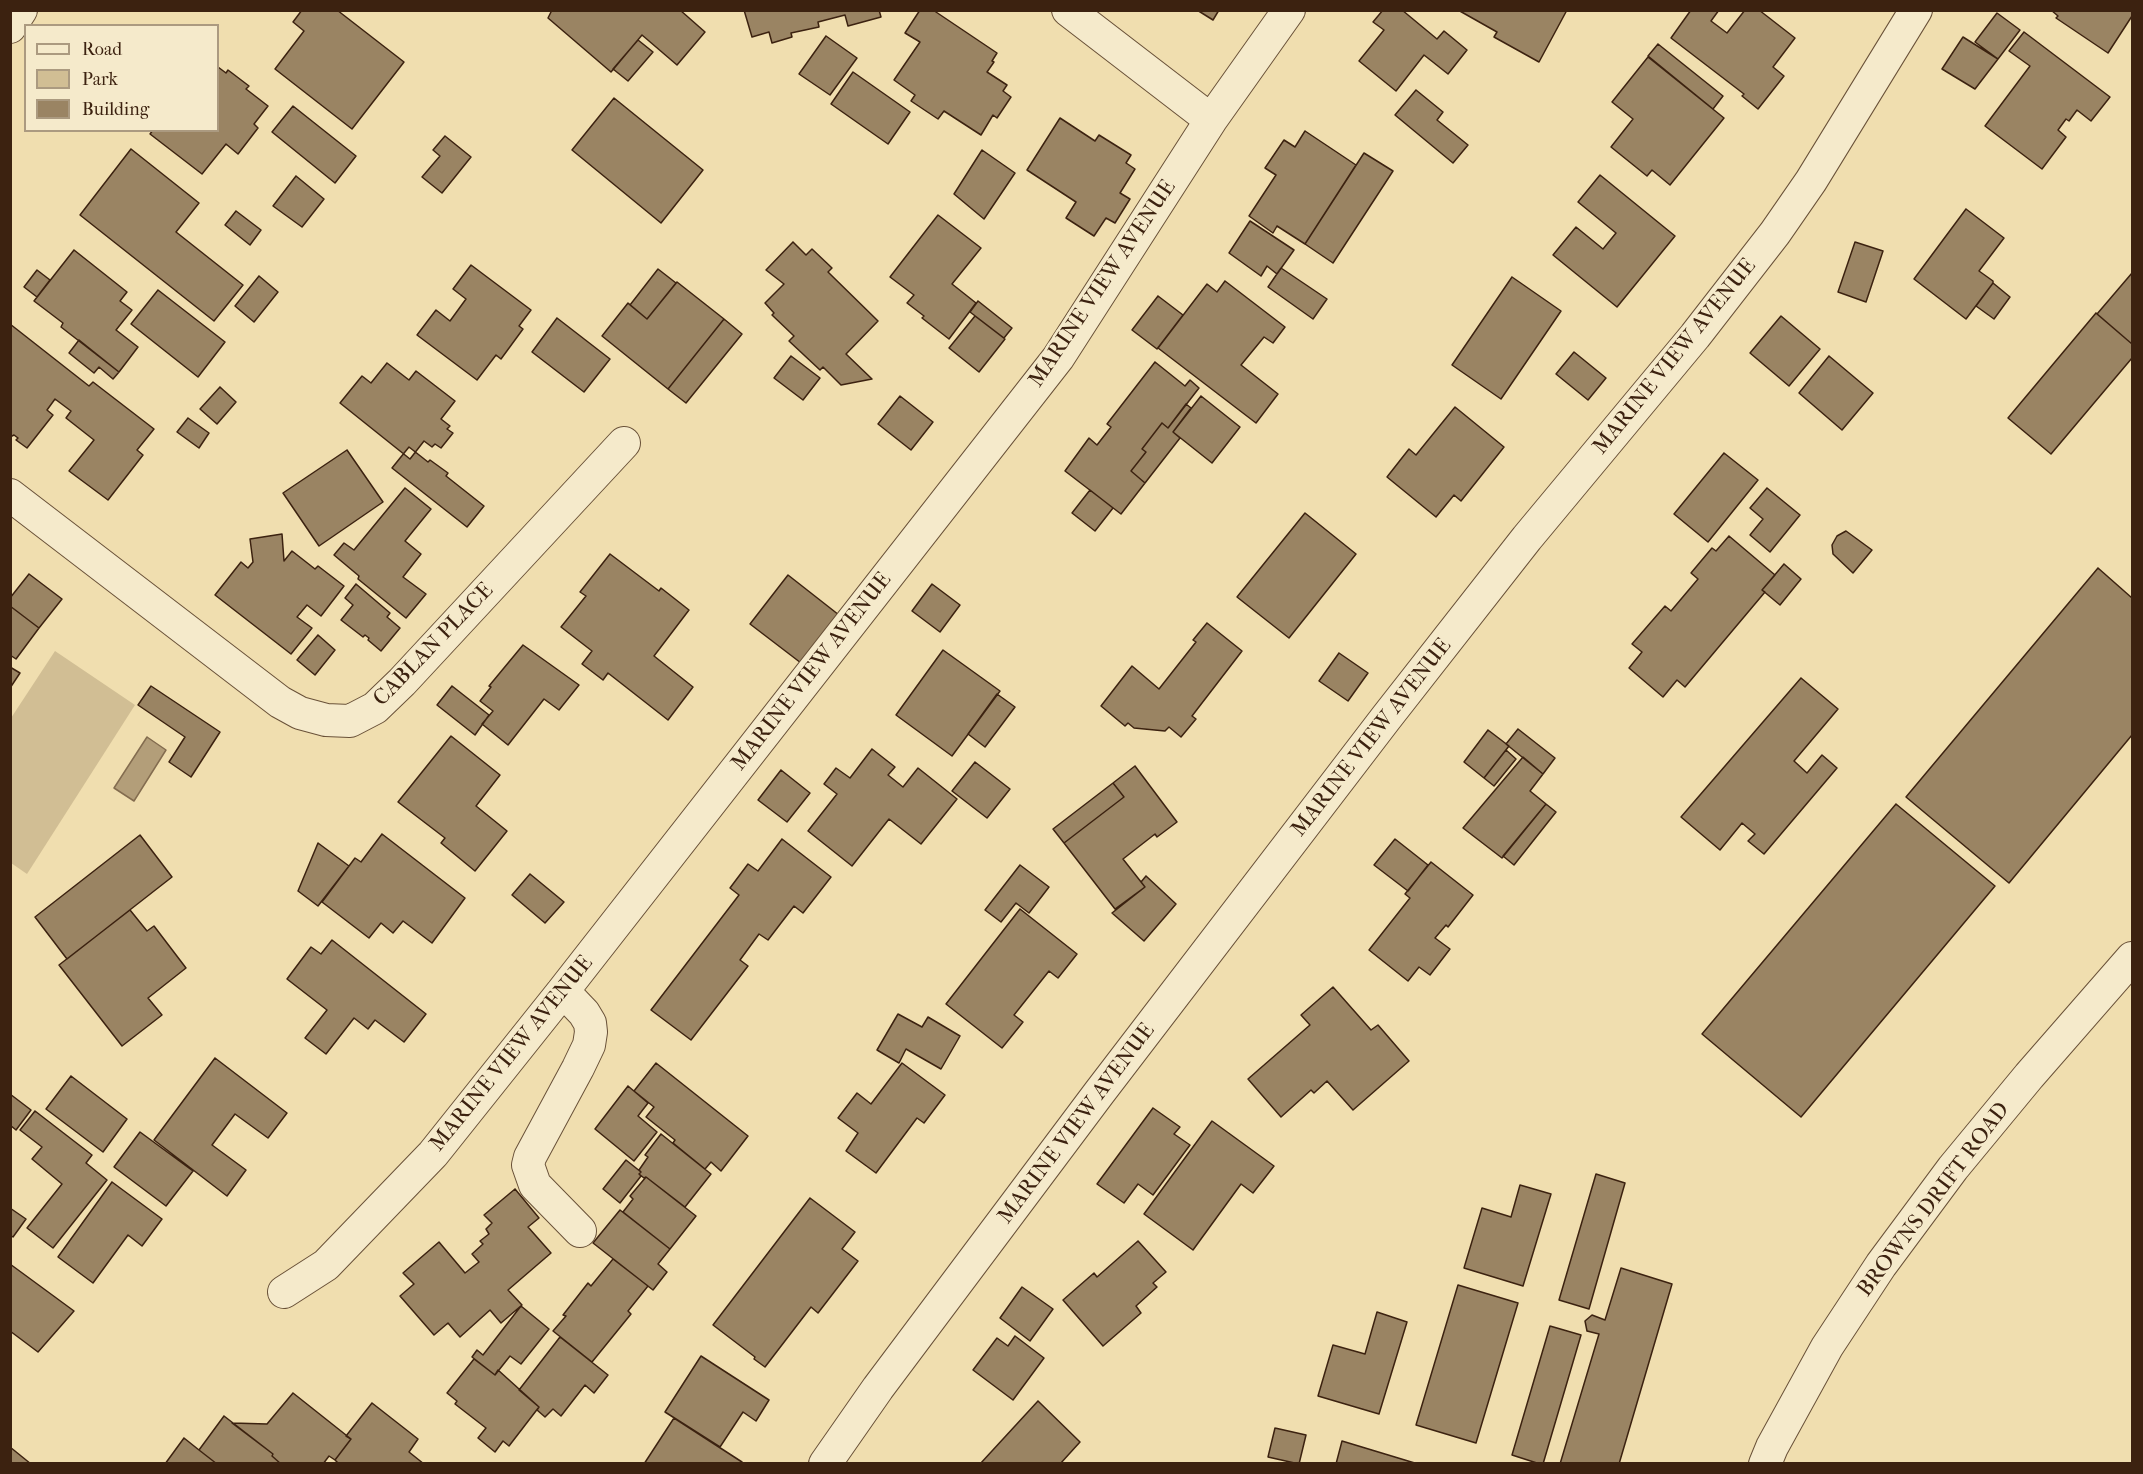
<!DOCTYPE html>
<html>
<head>
<meta charset="utf-8">
<style>
	body { margin:0 }
	#map { position:relative; width:2143px; height:1474px; overflow:hidden; background:#f0deaf; font-family:"IM FELL French Canon",serif }
	canvas { display:block }
	.frame { position:absolute; inset:0; border:12px solid #3c2210; pointer-events:none }
	.legend { position:absolute; left:24px; top:24px; width:195px; height:108px; box-sizing:border-box; background:#f5eacb; border:2px solid #ab9a80; margin:0; padding:8px 10px; list-style:none; font-size:18px; color:#3c2210 }
	.legend li { display:flex; align-items:center; gap:12px; height:30px }
	.legend b { width:30px; border:2px solid #ab9a80 }
</style>
</head>
<body>
<div id="map">
<canvas width="2143" height="1474"></canvas>
<div class="frame"></div>
<ul class="legend">
<li><b style="height:8px;background:#f5eacb"></b>Road</li>
<li><b style="height:16px;background:#d1be94"></b>Park</li>
<li><b style="height:16px;background:#9a8463"></b>Building</li>
</ul>
</div>
<script>
const ctx = document.querySelector('canvas').getContext('2d');
ctx.lineJoin = 'round';
function fill(path, color) { ctx.fillStyle = color; ctx.fill(path, 'evenodd'); }
const shape = rows => new Path2D(rows.map(r => 'M' + r).join(''));
function trace(path, color, width, dash) { ctx.strokeStyle = color; ctx.lineWidth = width; ctx.lineCap = dash ? 'butt' : 'round'; ctx.setLineDash(dash || []); ctx.stroke(path); }
function label(font, color, halo, rows, align = 'center') {
  ctx.font = font + ' "IM FELL French Canon",serif'; ctx.lineWidth = 5; ctx.setLineDash([]); ctx.textBaseline = 'middle'; ctx.strokeStyle = halo; ctx.fillStyle = color; for (const [text, x, y, turn = 0] of rows) {
    ctx.save(); ctx.translate(x, y); ctx.rotate((+turn || 0) * Math.PI / 180); ctx.textAlign = isNaN(turn) ? turn : align; if (halo) ctx.strokeText(text, 0, 0); ctx.fillText(text, 0, 0); ctx.restore();
  }
}
const green = shape([
	[55,651,135,705,27,874,11,863,11,718]
]);
const water = shape([
	[147,737,166,750,134,801,114,788,147,737]
]);
const building = shape([
	[302,10,337,10,404,62,352,129,275,69,304,31,293,22,302,10],
	[552,10,680,10,705,32,677,65,642,35,611,72,548,18,552,10],
	[744,10,879,10,881,17,848,26,845,15,818,22,819,27,791,33,792,37,772,43,769,32,752,37,744,10],
	[920,10,933,10,997,53,992,61,994,62,987,72,1007,85,1003,91,1011,97,997,118,993,115,981,135,944,111,938,119,911,101,915,95,894,80,920,42,905,33,920,10],
	[1197,10,1219,10,1213,20,1197,10],
	[1383,10,1402,10,1437,39,1444,31,1467,50,1448,74,1424,55,1396,91,1359,61,1384,30,1373,22,1383,10],
	[1458,10,1567,10,1539,62,1494,37,1497,32,1458,10],
	[1691,10,1719,10,1711,21,1727,33,1745,10,1759,10,1795,38,1773,67,1784,76,1758,109,1742,96,1744,94,1671,38,1691,10],
	[2051,10,2132,10,2132,16,2108,53,2056,18,2058,16,2051,10],
	[1997,13,2020,30,1998,59,1975,42,1997,13],
	[2024,32,2110,97,2091,121,2077,110,2069,121,2066,119,2058,130,2066,137,2042,169,1985,126,2030,66,2009,51,2024,32],
	[826,36,857,58,830,95,799,74,826,36],
	[1963,37,1998,59,1975,89,1942,69,1963,37],
	[638,40,653,52,628,81,613,69,638,40],
	[1658,44,1723,96,1713,109,1648,56,1658,44],
	[1648,57,1724,118,1670,185,1652,170,1647,176,1611,147,1633,119,1612,102,1648,57],
	[218,67,226,73,228,70,249,86,246,89,268,106,254,124,258,128,238,154,226,144,202,174,150,134,153,130,218,130,218,67],
	[853,72,910,112,888,144,831,104,853,72],
	[1416,90,1443,112,1437,120,1468,145,1453,163,1395,115,1416,90],
	[614,98,703,170,661,223,572,150,614,98],
	[293,106,356,156,335,183,272,132,293,106],
	[1060,118,1095,141,1099,135,1131,155,1126,163,1135,169,1120,193,1130,199,1115,223,1106,218,1094,236,1066,218,1076,202,1027,170,1060,118],
	[1305,131,1356,165,1305,244,1277,226,1273,233,1249,216,1276,175,1265,168,1284,140,1295,147,1305,131],
	[445,136,471,157,442,193,422,177,440,156,433,150,445,136],
	[131,149,199,203,176,232,243,285,214,321,80,215,131,149],
	[982,150,1015,173,984,219,954,194,982,150],
	[1364,153,1393,171,1333,263,1305,244,1364,153],
	[1600,175,1675,236,1617,307,1553,255,1576,227,1603,249,1616,233,1578,202,1600,175],
	[296,176,324,199,302,227,273,206,296,176],
	[1966,209,2004,238,1979,271,1993,281,1993,283,1966,319,1914,279,1966,209],
	[236,211,261,230,250,245,225,225,236,211],
	[938,215,981,248,952,284,976,303,949,339,922,318,924,316,907,303,914,295,890,277,938,215],
	[1250,221,1294,250,1277,274,1267,266,1261,276,1229,253,1250,221],
	[793,242,806,255,812,249,832,268,828,272,878,321,846,354,872,379,841,385,823,367,820,370,789,341,794,336,772,315,774,313,765,303,784,284,766,270,793,242],
	[1855,242,1883,251,1866,302,1838,292,1855,242],
	[74,250,127,292,120,301,132,310,116,330,138,347,119,372,61,327,63,323,34,301,74,250],
	[471,265,531,310,519,326,523,329,501,359,496,355,477,380,417,335,436,310,450,321,466,299,453,289,471,265],
	[1281,268,1327,299,1313,319,1268,287,1281,268],
	[658,269,676,283,647,319,630,305,658,269],
	[37,270,50,280,37,297,24,287,37,270],
	[2132,273,2132,344,2097,314,2132,273],
	[259,276,278,292,254,322,235,306,259,276],
	[1512,277,1561,311,1501,399,1452,365,1512,277],
	[1225,281,1285,327,1273,343,1264,337,1241,365,1278,394,1256,423,1158,348,1207,284,1217,292,1225,281],
	[677,282,724,319,668,389,602,336,628,303,647,319,677,282],
	[1993,283,2010,297,1994,319,1976,306,1993,283],
	[158,290,225,342,198,377,131,324,158,290],
	[1158,296,1183,315,1157,349,1132,330,1158,296],
	[978,301,1012,328,1004,338,970,312,978,301],
	[2096,313,2132,344,2132,358,2051,454,2008,418,2096,313],
	[975,316,1005,339,979,372,949,348,975,316],
	[1781,316,1820,349,1789,386,1750,353,1781,316],
	[557,318,610,359,584,392,532,352,557,318],
	[724,319,742,334,686,403,668,389,724,319],
	[10,324,89,386,93,382,154,429,137,450,143,455,108,500,69,471,94,440,66,418,71,411,55,399,47,410,53,415,27,448,16,440,18,438,14,435,10,437,10,324],
	[79,340,119,372,113,379,99,367,94,373,69,353,79,340],
	[1574,352,1606,378,1588,400,1556,374,1574,352],
	[791,356,820,378,803,400,774,378,791,356],
	[1829,356,1873,393,1842,430,1799,393,1829,356],
	[1155,362,1185,386,1190,380,1199,388,1168,428,1162,423,1142,449,1146,452,1131,471,1145,483,1121,514,1065,471,1089,438,1097,445,1111,427,1107,424,1155,362],
	[387,363,409,380,416,371,455,401,441,419,450,426,447,429,453,433,441,448,435,444,432,447,424,441,410,459,340,403,362,376,371,383,387,363],
	[220,387,236,402,217,424,200,409,220,387],
	[900,396,933,422,911,450,878,424,900,396],
	[1201,396,1240,427,1212,463,1173,432,1201,396],
	[1186,404,1191,408,1173,432,1180,438,1145,483,1131,471,1146,452,1142,449,1162,423,1168,428,1186,404],
	[1455,407,1504,447,1461,501,1454,495,1436,517,1387,477,1409,449,1416,455,1455,407],
	[188,418,209,433,199,448,177,432,188,418],
	[409,447,428,462,430,460,448,473,446,476,484,506,467,527,392,468,409,447],
	[347,450,383,502,319,546,283,493,347,450],
	[1724,453,1758,480,1708,542,1674,514,1724,453],
	[405,488,431,509,405,541,421,554,403,577,426,594,406,618,358,579,359,576,334,555,344,543,354,550,405,488],
	[1767,488,1800,515,1770,552,1750,535,1763,519,1750,508,1767,488],
	[1090,490,1113,508,1095,531,1072,513,1090,490],
	[1305,513,1356,554,1289,638,1237,597,1305,513],
	[1846,531,1872,550,1853,573,1833,554,1832,545,1837,536,1846,531],
	[282,534,284,561,292,551,315,569,318,566,344,586,321,616,307,605,297,617,312,628,291,654,215,595,241,562,248,568,253,562,250,539,282,534],
	[1729,536,1775,575,1762,590,1765,592,1685,687,1677,680,1663,697,1629,668,1642,652,1632,644,1665,606,1671,611,1698,579,1691,573,1712,548,1716,551,1729,536],
	[610,554,659,591,661,588,689,610,654,656,693,687,668,720,608,673,603,680,582,664,592,651,561,627,586,596,580,592,610,554],
	[1784,564,1801,579,1780,605,1762,590,1784,564],
	[2098,568,2132,598,2132,735,2009,883,1906,797,2098,568],
	[29,574,62,599,39,628,10,606,10,598,29,574],
	[788,575,839,615,801,663,750,624,788,575],
	[356,584,390,613,387,617,400,628,381,651,368,640,369,638,365,635,363,637,341,620,353,605,345,598,356,584],
	[932,584,960,605,940,632,912,611,932,584],
	[10,606,39,628,16,659,10,655,10,606],
	[1207,623,1242,651,1192,716,1196,719,1181,737,1169,727,1165,731,1134,728,1128,723,1125,726,1101,706,1132,666,1159,689,1196,642,1193,640,1207,623],
	[318,635,335,650,315,675,297,660,318,635],
	[523,645,579,685,559,710,544,699,508,745,482,724,493,711,480,701,491,687,489,686,523,645],
	[943,650,1000,691,952,756,896,715,943,650],
	[1339,653,1368,673,1348,701,1319,681,1339,653],
	[10,667,20,673,10,688,10,667],
	[1801,678,1838,709,1794,761,1807,773,1822,755,1837,768,1764,854,1748,841,1755,834,1742,823,1720,850,1681,817,1801,678],
	[151,686,220,732,191,777,169,762,185,737,138,705,151,686],
	[452,686,489,715,475,735,437,705,452,686],
	[997,694,1015,707,985,747,968,734,997,694],
	[1518,729,1555,758,1543,774,1506,744,1518,729],
	[1488,730,1509,746,1484,778,1464,762,1488,730],
	[451,736,500,775,476,806,507,831,475,871,441,843,445,838,398,802,451,736],
	[872,749,895,767,888,775,903,787,918,768,957,799,921,844,889,819,852,866,808,831,837,794,824,784,836,768,850,778,872,749],
	[1506,750,1516,759,1494,786,1484,778,1506,750],
	[1523,757,1543,774,1530,791,1546,804,1502,858,1463,828,1523,757],
	[975,762,1010,789,987,818,952,791,975,762],
	[1135,766,1177,822,1157,837,1155,834,1123,859,1145,887,1115,909,1064,843,1124,797,1113,783,1135,766],
	[781,770,810,793,787,822,758,800,781,770],
	[1113,783,1124,797,1064,843,1053,829,1113,783],
	[1546,804,1556,812,1514,865,1503,856,1546,804],
	[1896,804,1995,886,1801,1117,1702,1034,1896,804],
	[382,834,465,898,432,943,403,921,393,933,381,923,369,938,322,902,355,858,361,862,382,834],
	[140,835,172,877,67,959,35,917,140,835],
	[782,839,831,877,803,913,794,906,768,940,759,934,740,960,748,966,691,1040,651,1010,739,895,730,888,748,864,758,871,782,839],
	[1395,839,1428,865,1408,891,1374,865,1395,839],
	[318,843,349,866,318,906,298,891,318,843],
	[1431,862,1473,895,1448,927,1446,925,1435,938,1450,949,1430,975,1419,967,1408,981,1369,950,1410,898,1405,894,1431,862],
	[1020,865,1049,887,1029,913,1016,903,1001,922,985,910,1020,865],
	[530,874,564,902,545,923,512,895,530,874],
	[1146,876,1176,904,1144,941,1112,913,1145,887,1141,882,1146,876],
	[1020,909,1077,954,1058,978,1049,971,1014,1015,1023,1022,1002,1048,946,1004,1020,909],
	[130,910,147,931,154,926,186,968,148,998,162,1015,122,1046,59,965,130,910],
	[332,940,426,1014,404,1042,375,1020,368,1029,354,1018,326,1054,305,1038,327,1010,287,979,311,947,321,954,332,940],
	[1333,987,1371,1030,1378,1025,1409,1061,1353,1110,1327,1081,1314,1093,1311,1090,1281,1117,1248,1079,1310,1025,1301,1015,1333,987],
	[898,1014,922,1027,928,1017,960,1036,941,1069,906,1049,899,1063,877,1050,898,1014],
	[215,1058,287,1113,268,1138,235,1114,212,1145,246,1170,227,1196,154,1140,215,1058],
	[656,1063,748,1136,721,1171,711,1162,705,1169,673,1143,675,1140,646,1117,654,1107,634,1091,656,1063],
	[902,1063,945,1095,924,1123,917,1118,876,1173,846,1151,858,1133,838,1118,857,1093,871,1104,902,1063],
	[71,1076,127,1119,103,1152,46,1109,71,1076],
	[628,1086,648,1103,638,1116,657,1132,634,1161,595,1129,628,1086],
	[10,1094,31,1110,16,1130,10,1125,10,1094],
	[1153,1108,1180,1127,1174,1134,1190,1145,1153,1195,1138,1184,1124,1203,1097,1184,1153,1108],
	[35,1111,92,1155,86,1163,107,1180,53,1248,27,1228,62,1184,32,1159,42,1147,20,1130,35,1111],
	[1212,1121,1274,1166,1253,1193,1241,1184,1193,1250,1144,1214,1212,1121],
	[140,1132,193,1171,166,1206,114,1167,140,1132],
	[661,1134,711,1174,685,1207,646,1177,644,1178,639,1174,641,1172,639,1170,648,1157,645,1155,661,1134],
	[626,1160,641,1172,639,1174,641,1176,620,1203,603,1189,626,1160],
	[1596,1174,1625,1183,1589,1309,1559,1300,1596,1174],
	[646,1177,696,1216,670,1249,623,1212,633,1199,630,1196,646,1177],
	[112,1182,162,1219,142,1246,128,1235,93,1283,58,1257,112,1182],
	[1520,1185,1551,1194,1523,1286,1464,1268,1482,1208,1511,1217,1520,1185],
	[515,1189,539,1218,528,1227,551,1253,508,1290,522,1305,501,1323,490,1310,460,1337,448,1323,434,1335,400,1296,414,1284,403,1273,439,1242,465,1273,479,1262,472,1254,483,1244,480,1241,489,1234,486,1229,492,1223,484,1215,515,1189],
	[810,1198,855,1232,842,1249,858,1261,818,1313,811,1307,765,1367,754,1359,755,1357,713,1325,810,1198],
	[10,1208,26,1219,13,1237,10,1235,10,1208],
	[620,1210,670,1249,658,1264,667,1272,653,1290,593,1243,620,1210],
	[1138,1241,1166,1272,1153,1283,1157,1287,1136,1306,1141,1313,1103,1346,1063,1300,1094,1273,1097,1277,1138,1241],
	[613,1259,648,1286,628,1311,631,1314,592,1362,553,1331,566,1316,563,1315,588,1283,591,1286,613,1259],
	[10,1264,74,1311,38,1352,10,1331,10,1264],
	[1621,1268,1672,1284,1619,1464,1560,1464,1599,1334,1587,1331,1585,1321,1592,1315,1605,1320,1621,1268],
	[1458,1285,1518,1303,1476,1443,1416,1425,1458,1285],
	[1022,1287,1053,1309,1030,1341,1000,1318,1022,1287],
	[521,1306,549,1329,521,1364,510,1356,495,1375,472,1357,477,1350,483,1355,521,1306],
	[1377,1312,1407,1322,1379,1414,1318,1396,1333,1345,1365,1354,1377,1312],
	[1550,1326,1581,1335,1543,1464,1540,1464,1512,1455,1550,1326],
	[1015,1336,1044,1358,1013,1400,973,1370,997,1338,1008,1346,1015,1336],
	[560,1337,608,1375,594,1393,585,1385,561,1416,553,1409,545,1417,537,1410,539,1407,519,1390,560,1337],
	[701,1356,769,1400,756,1421,743,1412,720,1447,665,1412,701,1356],
	[474,1359,495,1375,498,1370,539,1407,509,1446,503,1441,495,1452,478,1438,486,1428,455,1404,457,1401,447,1393,474,1359],
	[293,1393,351,1439,335,1460,329,1456,323,1464,281,1464,272,1456,273,1454,232,1423,267,1424,293,1393],
	[1038,1401,1080,1442,1060,1464,980,1464,1038,1401],
	[372,1403,418,1439,409,1452,424,1464,339,1464,335,1460,351,1439,346,1436,372,1403],
	[224,1416,273,1454,272,1456,281,1464,217,1464,199,1450,224,1416],
	[674,1418,742,1462,741,1464,644,1464,674,1418],
	[1275,1428,1306,1435,1299,1464,1268,1457,1275,1428],
	[184,1438,199,1450,217,1464,165,1464,184,1438],
	[1342,1441,1418,1464,1336,1464,1342,1441],
	[10,1447,31,1464,10,1464,10,1447]
]);
const street = shape([
	[1068,10,1211,120],
	[10,27,21,10],
	[10,495,280,702,300,713,326,720,350,721,375,708,402,682,624,443],
	[563,991,584,1013,590,1023,591,1032,589,1045,578,1068,530,1157,528,1165,535,1185,580,1231],
	[284,1292,326,1265,433,1154,563,991,1058,358,1211,120,1289,10],
	[825,1464,878,1388,1099,1093,1386,718,1527,538,1695,336,1775,233,1811,181,1916,10],
	[1765,1464,1772,1447,1827,1347,1881,1265,1953,1168,2029,1076,2132,958]
]);
const streetNames = [
	["MARINE VIEW AVENUE",1103,284,-56],
	["MARINE VIEW AVENUE",1675,357,-51],
	["CABLAN PLACE",434,645,-46],
	["MARINE VIEW AVENUE",812,672,-52],
	["MARINE VIEW AVENUE",1372,738,-52],
	["MARINE VIEW AVENUE",512,1054,-51],
	["MARINE VIEW AVENUE",1077,1124,-53],
	["BROWNS DRIFT ROAD",1934,1200,-53]
];
fill(green, '#d1be94');
fill(water, '#b39e79');
trace(water, '#836c4f', 1.5);
fill(building, '#9a8463');
trace(building, '#3c2210', 1.5);
trace(street, '#695138', 34);
trace(street, '#f5eacb', 32);
label('22px', '#3c2210', '#f5eacb', streetNames);
</script>
</body>
</html>
